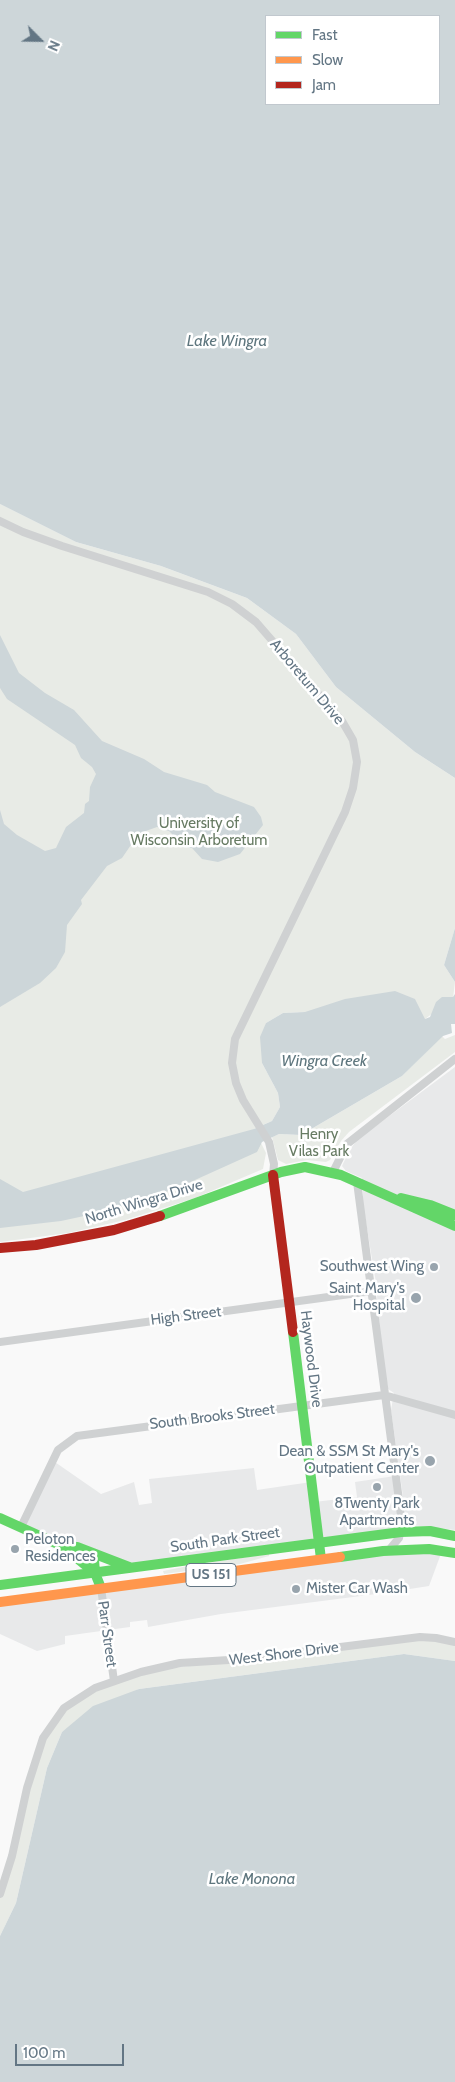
<!DOCTYPE html>
<html>
<head>
<meta charset="utf-8">
<style>
	body { margin:0 }
	#map { position:relative; width:455px; height:2082px; overflow:hidden; background:#f9f9f9; font-family:Cabin,sans-serif }
	canvas { display:block }
	.legend { position:absolute; left:265px; top:15px; width:175px; height:90px; box-sizing:border-box; background:#fff; border:1px solid #c1c8ce; margin:0; padding:6px 9px; list-style:none; font-size:15px; color:#637684 }
	.legend li { display:flex; align-items:center; gap:10px; height:25px }
	.legend b { width:25px; border:1px solid #c1c8ce }
	.north { position:absolute; left:15px; top:15px; width:50px; height:50px; -webkit-text-stroke:4px #fff; paint-order:stroke; rotate:113deg; font-size:14px; font-weight:700; line-height:20px; text-align:center; color:#637684 }
	.north::after { content:''; display:block; margin:auto; width:18px; height:22px; background:#637684; clip-path:polygon(50% 0,100% 100%,50% 72%,0 100%) }
	.scale { position:absolute; left:15px; top:2044px; width:109px; height:22px; box-sizing:border-box; border:2px solid #637684; border-top:0; padding-left:6px; font-size:15px; line-height:18px; white-space:nowrap; color:#637684; -webkit-text-stroke:4px #fff; paint-order:stroke }
</style>
</head>
<body>
<div id="map">
<canvas width="455" height="2082"></canvas>
<ul class="legend">
<li><b style="height:6px;background:#63d668"></b>Fast</li>
<li><b style="height:6px;background:#ff974d"></b>Slow</li>
<li><b style="height:6px;background:#b3261e"></b>Jam</li>
</ul>
<div class="north">N</div>
<div class="scale">100 m</div>
</div>
<script>
const ctx = document.querySelector('canvas').getContext('2d');
ctx.lineJoin = 'round';
function fill(path, color) { ctx.fillStyle = color; ctx.fill(path, 'evenodd'); }
const shape = rows => new Path2D(rows.map(r => 'M' + r).join(''));
function trace(path, color, width, dash) { ctx.strokeStyle = color; ctx.lineWidth = width; ctx.lineCap = dash ? 'butt' : 'round'; ctx.setLineDash(dash || []); ctx.stroke(path); }
function label(font, color, halo, rows, align = 'center') {
  ctx.font = font + ' Cabin,sans-serif'; ctx.lineWidth = 5; ctx.setLineDash([]); ctx.textBaseline = 'middle'; ctx.strokeStyle = halo; ctx.fillStyle = color; for (const [text, x, y, turn = 0] of rows) {
    ctx.save(); ctx.translate(x, y); ctx.rotate((+turn || 0) * Math.PI / 180); ctx.textAlign = isNaN(turn) ? turn : align; if (halo) ctx.strokeText(text, 0, 0); ctx.fillText(text, 0, 0); ctx.restore();
  }
}
const built = shape([
	[455,1067,455,1530,412,1525,406,1518,391,1410,394,1393,388,1389,381,1343,376,1283,363,1204,362,1178,346,1171,342,1166,349,1151,357,1140],
	[52,1460,101,1494,134,1482,139,1505,152,1503,149,1479,254,1468,257,1490,311,1482,314,1502,357,1497,355,1482,395,1476,401,1532,133,1568,21,1527],
	[442,1551,429,1586,384,1593,221,1614,148,1627,147,1620,130,1622,130,1627,65,1636,65,1644,37,1651,0,1634,0,1602,330,1557]
]);
const green = shape([
	[0,504,76,542,161,566,247,598,296,634,336,687,415,752,455,778,455,928,444,965,455,982,453,998,425,1019,305,1012,283,1013,266,1023,262,1063,278,1093,280,1107,272,1121,254,1129,266,1153,263,1169,195,1198,125,1220,68,1233,0,1242],
	[455,1035,455,1052,349,1132,341,1141,330,1160,326,1162,307,1160,286,1164,278,1160,272,1137,279,1134,301,1135,402,1076,442,1036,445,1039],
	[269,1554,269,1556,240,1564,164,1574,163,1571,193,1565],
	[412,1638,455,1642,455,1661,404,1654,139,1689,62,1732,47,1768,16,1903,0,1936,0,1894,40,1746,73,1701,141,1672]
]);
const water = shape([
	[0,0,455,0,455,778,415,752,336,687,296,634,247,598,161,566,76,542,0,504],
	[266,16,439,16,439,104,266,104],
	[0,635,19,673,45,693,74,710,102,741,144,759,164,772,207,785,215,792,254,807,261,817,263,825,240,854,218,862,202,859,192,848,185,847,169,831,157,827,143,832,135,839,122,858,107,866,81,900,82,904,67,925,65,952,56,968,40,983,0,1007,0,810,4,824,17,835,45,851,56,848,66,827,84,813,85,804,89,801,90,787,96,774,92,767,81,758,75,745,7,699,0,688],
	[455,928,455,982,444,965],
	[395,991,415,999,425,1019,430,1017,436,1002,442,997,453,997,455,994,455,1024,451,1024,452,1033,443,1036,402,1076,301,1135,279,1134,262,1142,257,1152,175,1189,98,1213,61,1221,0,1228,0,1179,23,1192,254,1129,272,1121,280,1107,278,1093,262,1063,260,1037,266,1023,283,1013,305,1012,345,999],
	[404,1654,455,1661,455,2082,0,2082,0,1936,16,1903,47,1768,62,1732,93,1706,139,1689]
]);
const street = shape([
	[0,521,23,532,62,546,208,592,232,604,256,622,342,721,353,740,357,762,353,788,345,812,235,1039,232,1063,236,1083,243,1100,269,1142,274,1164,273,1175],
	[333,1172,347,1144,455,1059],
	[357,1182,402,1523,399,1538,389,1550],
	[0,1342,372,1291],
	[21,1527,58,1450,77,1436,384,1395,455,1415],
	[101,1588,114,1681],
	[0,1894,12,1856,27,1788,43,1738,64,1708,95,1688,141,1672,180,1663,245,1659,420,1637,436,1638,455,1642]
]);
const fast = shape([
	[401,1198,430,1205,455,1215],
	[160,1216,281,1172,305,1167,341,1175,455,1226],
	[293,1332,321,1559],
	[0,1518,62,1546,77,1547,94,1560,95,1573],
	[62,1546,95,1573,101,1588],
	[77,1547,129,1567],
	[340,1557,383,1551,429,1549,455,1553],
	[0,1585,401,1532,430,1531,455,1536]
]);
const slow = shape([
	[0,1602,340,1557]
]);
const jam = shape([
	[273,1175,293,1332],
	[0,1248,36,1245,114,1230,160,1216]
]);
const markers = [
	[434,1267,5,"#98a4ad"],
	[416,1298,6,"#98a4ad"],
	[430,1461,6,"#98a4ad"],
	[377,1487,5,"#98a4ad"],
	[15,1549,5,"#98a4ad"],
	[296,1589,5,"#98a4ad"]
];
const shields = [
	[211,1575,50]
];
const shieldNames = [
	["US 151",211,1575]
];
const streetNames = [
	["Arboretum Drive",307,682,50],
	["North Wingra Drive",144,1202,-17],
	["High Street",186,1316,-7],
	["Haywood Drive",311,1359,83],
	["South Brooks Street",212,1417,-7],
	["South Park Street",225,1540,-8],
	["Parr Street",107,1634,82],
	["West Shore Drive",284,1654,-7]
];
const parkNames = [
	["University of",199,824],
	["Wisconsin Arboretum",199,841],
	["Henry",319,1135],
	["Vilas Park",319,1152]
];
const poiNames = [
	["Southwest Wing",424,1267],
	["Saint Mary's",405,1289],
	["Hospital",405,1306],
	["Dean & SSM St Mary's",419,1452],
	["Outpatient Center",419,1469],
	["8Twenty Park",377,1504,"center"],
	["Apartments",377,1521,"center"],
	["Peloton",25,1540,"left"],
	["Residences",25,1557,"left"],
	["Mister Car Wash",306,1589,"left"]
];
const waterNames = [
	["Lake Wingra",227,341],
	["Wingra Creek",324,1061],
	["Lake Monona",252,1879]
];
fill(built, '#e8e9ea');
fill(green, '#e8ebe6');
fill(water, '#cdd6d9');
trace(street, '#cfd1d2', 8);
trace(fast, '#63d668', 10);
trace(slow, '#ff974d', 10);
trace(jam, '#b3261e', 10);
for (const [x, y, r, color] of markers) { const dot = new Path2D(); dot.arc(x, y, r, 0, 2 * Math.PI); ctx.fillStyle = color; ctx.fill(dot); trace(dot, '#fff', 2); }
for (const [x, y, w] of shields) { const box = new Path2D(); box.roundRect(x - w / 2, y - 11.5, w, 23, 4); ctx.fillStyle = '#fff'; ctx.fill(box); trace(box, '#637684', 1); }
label('bold 14px', '#637684', null, shieldNames);
label('15px', '#637684', '#fff', streetNames);
label('15px', '#677b63', '#fff', parkNames);
label('15px', '#637684', '#fff', poiNames, 'right');
label('italic 16px', '#5e767e', '#fff', waterNames);
</script>
</body>
</html>
